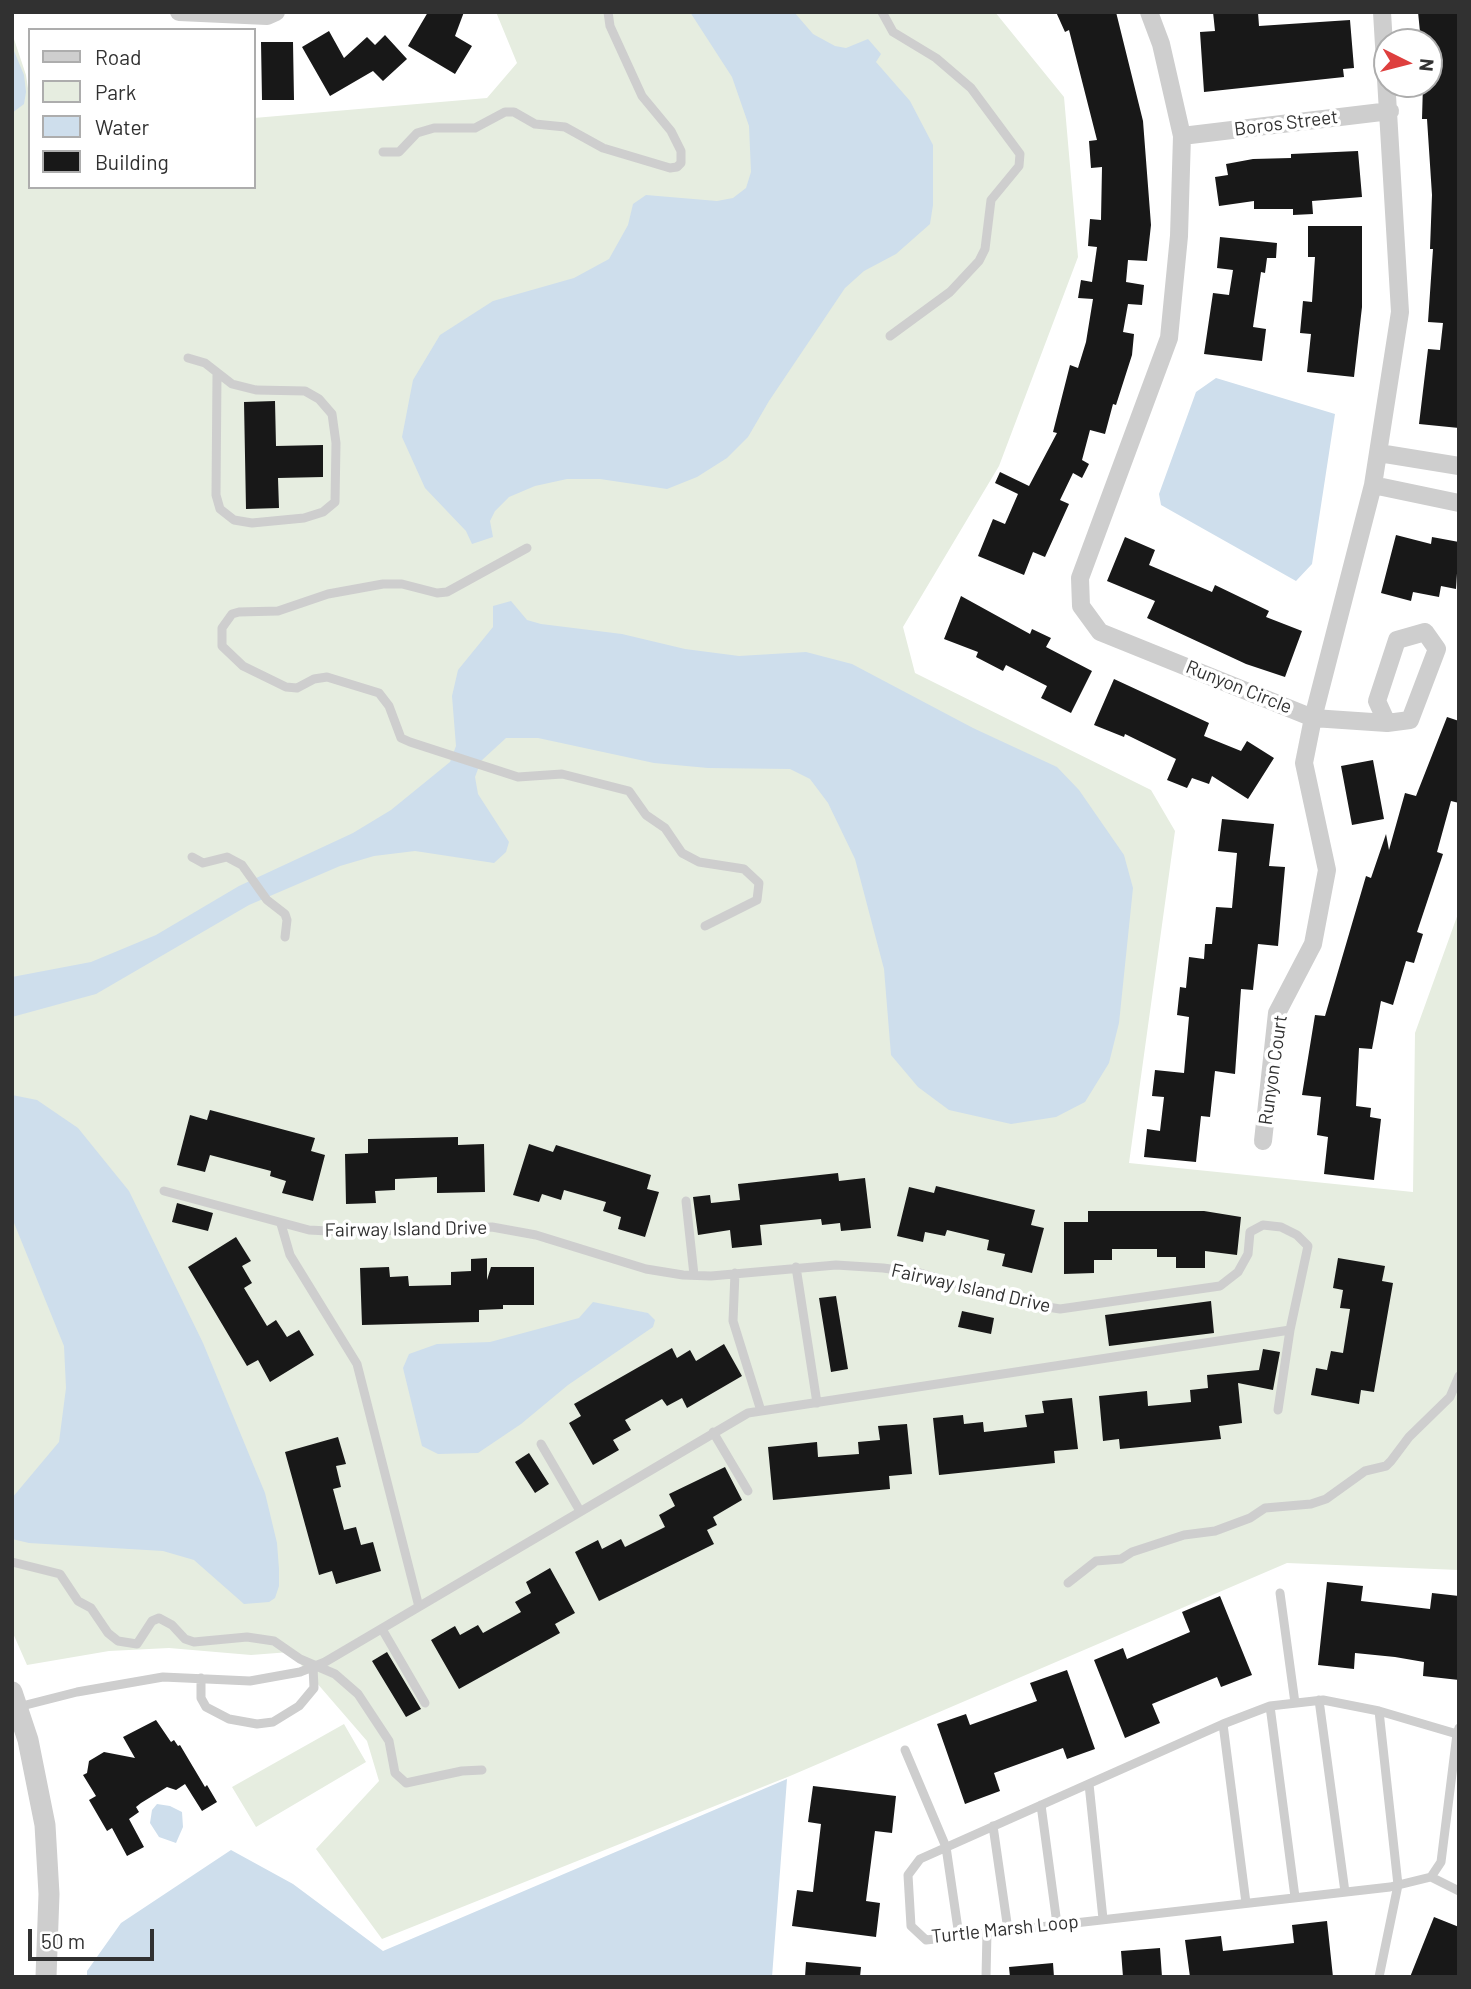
<!DOCTYPE html>
<html>
<head>
<meta charset="utf-8">
<style>
	body { margin:0 }
	#map { position:relative; width:1471px; height:1989px; overflow:hidden; background:#fff; font-family:Barlow,sans-serif }
	canvas { display:block }
	.frame { position:absolute; inset:0; border:14px solid #313131; pointer-events:none }
	.legend { position:absolute; left:28px; top:28px; width:228px; height:161px; box-sizing:border-box; background:#fff; border:2px solid #adadad; margin:0; padding:9px 12px; list-style:none; font-size:21px; color:#313131 }
	.legend li { display:flex; align-items:center; gap:14px; height:35px }
	.legend b { width:35px; border:2px solid #adadad }
	.north { position:absolute; left:1373px; top:28px; width:70px; height:70px; box-sizing:border-box; background:#fff; border:2px solid #adadad; border-radius:50%; rotate:96deg; font-size:19px; font-weight:700; line-height:28px; text-align:center; color:#313131 }
	.north::after { content:''; display:block; margin:auto; width:24px; height:32px; background:#de3f3e; clip-path:polygon(50% 0,100% 100%,50% 72%,0 100%) }
	.scale { position:absolute; left:28px; top:1929px; width:126px; height:32px; box-sizing:border-box; border:4px solid #313131; border-top:0; padding-left:9px; font-size:21px; line-height:24px; white-space:nowrap; color:#313131; -webkit-text-stroke:5px #fff; paint-order:stroke }
</style>
</head>
<body>
<div id="map">
<canvas width="1471" height="1989"></canvas>
<div class="frame"></div>
<ul class="legend">
<li><b style="height:9px;background:#cecece"></b>Road</li>
<li><b style="height:19px;background:#e6ede0"></b>Park</li>
<li><b style="height:19px;background:#cedeec"></b>Water</li>
<li><b style="height:19px;background:#181818"></b>Building</li>
</ul>
<div class="north">N</div>
<div class="scale">50 m</div>
</div>
<script>
const ctx = document.querySelector('canvas').getContext('2d');
ctx.lineJoin = 'round';
function fill(path, color) { ctx.fillStyle = color; ctx.fill(path, 'evenodd'); }
const shape = rows => new Path2D(rows.map(r => 'M' + r).join(''));
function trace(path, color, width, dash) { ctx.strokeStyle = color; ctx.lineWidth = width; ctx.lineCap = dash ? 'butt' : 'round'; ctx.setLineDash(dash || []); ctx.stroke(path); }
function label(font, color, halo, rows, align = 'center') {
  ctx.font = font + ' Barlow,sans-serif'; ctx.lineWidth = 7; ctx.setLineDash([]); ctx.textBaseline = 'middle'; ctx.strokeStyle = halo; ctx.fillStyle = color; for (const [text, x, y, turn = 0] of rows) {
    ctx.save(); ctx.translate(x, y); ctx.rotate((+turn || 0) * Math.PI / 180); ctx.textAlign = isNaN(turn) ? turn : align; if (halo) ctx.strokeText(text, 0, 0); ctx.fillText(text, 0, 0); ctx.restore();
  }
}
const green = shape([
	[496,12,995,12,1064,97,1078,257,999,466,903,627,915,673,1151,790,1175,831,1129,1163,1413,1192,1415,1033,1459,911,1459,1570,1287,1563,790,1776,382,1939,316,1849,379,1781,367,1741,290,1652,251,1655,169,1648,109,1651,27,1665,12,1631,12,33,26,75,30,102,30,187,254,187,254,118,487,98,517,63],
	[344,1724,366,1762,256,1827,232,1787]
]);
const water = shape([
	[690,12,794,12,813,34,835,46,846,48,868,39,881,54,876,62,910,101,933,145,933,205,930,224,896,254,864,271,845,288,769,401,748,437,727,458,697,477,667,489,600,479,567,479,535,486,509,497,495,511,490,521,493,537,472,544,466,531,425,488,402,437,413,380,440,335,493,301,574,278,609,259,628,225,633,204,646,195,717,201,733,198,746,188,751,172,749,126,732,77],
	[12,46,24,75,26,92,24,104,12,113],
	[1216,378,1335,414,1312,564,1296,581,1161,505,1159,494,1196,392],
	[511,601,527,620,541,624,622,634,685,649,739,656,806,652,852,664,973,728,1057,767,1079,790,1124,855,1133,888,1119,1023,1109,1063,1085,1102,1056,1117,1011,1124,949,1110,918,1087,891,1055,884,969,855,859,828,803,810,779,790,769,708,768,654,763,538,738,506,738,481,761,475,777,478,794,509,842,506,852,494,863,415,851,374,856,340,866,249,905,96,994,12,1017,12,977,91,962,156,935,239,886,353,833,391,810,450,762,456,746,452,696,458,670,493,627,493,606],
	[12,1095,37,1100,78,1128,129,1191,203,1343,265,1493,277,1543,279,1569,279,1586,275,1598,269,1602,244,1604,194,1560,163,1551,29,1543,12,1539,12,1498,59,1442,66,1388,64,1346,12,1218],
	[593,1302,648,1313,655,1320,653,1327,568,1385,521,1424,478,1453,438,1454,422,1446,403,1368,409,1354,437,1344,490,1342,579,1318],
	[787,1779,772,1977,87,1977,87,1971,121,1923,231,1850,293,1884,383,1951],
	[157,1804,170,1806,182,1812,183,1827,176,1843,159,1837,150,1823,152,1810]
]);
const building = shape([
	[428,12,464,12,455,36,472,46,455,74,408,46],
	[1056,12,1116,12,1143,121,1151,225,1147,261,1128,260,1126,282,1144,285,1142,305,1128,304,1123,332,1134,334,1132,355,1116,405,1113,404,1105,434,1090,430,1082,460,1089,464,1082,478,1073,473,1060,500,1069,504,1045,557,1033,552,1024,575,978,556,993,519,1005,524,1018,494,995,483,1000,472,1029,486,1057,433,1053,432,1070,365,1078,368,1086,342,1093,299,1078,298,1081,280,1092,282,1097,247,1088,246,1090,219,1101,220,1102,167,1091,168,1089,141,1097,140,1069,30,1065,32],
	[1213,12,1258,12,1259,26,1350,20,1354,68,1343,69,1344,77,1204,92,1200,32,1215,31],
	[1418,12,1459,12,1459,428,1419,424,1428,349,1440,350,1443,323,1428,322,1433,249,1430,249,1432,195,1427,119,1422,119,1423,84,1429,84,1429,42,1421,42],
	[329,31,344,58,367,37,375,45,385,35,407,59,383,81,373,71,330,96,302,47],
	[261,42,293,42,294,100,262,100],
	[1358,151,1362,197,1312,201,1313,214,1293,215,1293,209,1254,209,1254,201,1219,206,1215,177,1228,175,1226,164,1253,159,1291,158,1291,154],
	[1308,226,1362,226,1362,307,1354,377,1307,372,1311,334,1300,333,1303,301,1312,302,1315,257,1308,257],
	[1220,237,1277,243,1276,258,1267,258,1265,273,1261,272,1253,327,1266,329,1262,361,1204,354,1213,293,1229,295,1233,270,1217,268],
	[275,401,276,446,323,445,323,477,278,478,279,508,246,509,244,402],
	[1396,535,1431,544,1432,537,1459,542,1456,589,1441,586,1439,597,1413,592,1411,601,1381,593],
	[1125,537,1155,550,1149,565,1212,592,1215,585,1269,611,1266,617,1302,631,1285,677,1246,664,1147,618,1155,601,1107,581],
	[961,596,1030,634,1032,629,1051,638,1046,647,1092,671,1071,713,1041,698,1047,686,1006,665,1003,671,976,657,978,652,944,639],
	[1114,679,1209,723,1204,736,1241,751,1247,741,1274,758,1248,799,1212,776,1209,784,1192,778,1187,788,1167,780,1176,759,1125,734,1124,737,1094,725],
	[1447,717,1459,721,1459,803,1451,801,1437,852,1443,854,1417,932,1423,934,1414,963,1406,961,1393,1005,1381,1001,1372,1049,1359,1048,1356,1106,1371,1108,1370,1117,1381,1119,1374,1180,1324,1174,1328,1137,1317,1135,1321,1097,1302,1095,1315,1015,1325,1016,1366,876,1371,878,1386,834,1389,850,1405,793,1416,796],
	[1373,760,1384,819,1352,825,1341,766],
	[1222,819,1274,824,1269,866,1285,867,1278,946,1258,944,1253,990,1241,989,1235,1074,1215,1071,1210,1117,1201,1116,1196,1162,1144,1157,1147,1129,1160,1131,1164,1097,1152,1096,1155,1070,1184,1073,1189,1017,1177,1015,1180,987,1186,988,1189,957,1204,959,1205,944,1212,944,1216,907,1232,908,1237,853,1218,851],
	[210,1110,315,1138,311,1151,325,1155,313,1201,282,1193,286,1181,270,1176,271,1171,210,1155,205,1172,177,1165,190,1115,207,1120],
	[458,1137,458,1145,484,1144,485,1192,437,1193,437,1177,395,1179,395,1190,375,1191,376,1203,346,1204,345,1154,368,1153,368,1139],
	[529,1144,553,1152,556,1145,651,1175,647,1189,659,1192,645,1237,618,1229,621,1217,603,1211,606,1202,564,1190,561,1200,542,1194,539,1202,513,1195],
	[838,1173,839,1181,865,1178,871,1228,841,1231,840,1223,822,1225,821,1219,760,1225,762,1245,732,1248,730,1230,698,1235,693,1197,710,1195,711,1203,740,1200,738,1184],
	[936,1186,1035,1210,1031,1225,1044,1228,1032,1273,1002,1266,1005,1254,987,1250,989,1240,947,1230,945,1236,925,1232,923,1242,897,1236,909,1187,934,1193],
	[177,1203,213,1213,208,1231,172,1222],
	[1088,1211,1204,1211,1241,1217,1237,1255,1205,1251,1205,1268,1176,1268,1176,1257,1157,1257,1157,1249,1112,1249,1112,1260,1094,1260,1094,1273,1064,1274,1064,1222,1088,1222],
	[236,1237,251,1261,242,1266,252,1283,244,1288,267,1326,276,1320,287,1337,299,1330,314,1355,270,1382,258,1360,247,1366,188,1267],
	[487,1258,487,1280,491,1267,534,1267,534,1305,503,1305,503,1309,479,1310,479,1322,362,1325,360,1268,389,1267,390,1277,408,1276,409,1286,451,1285,451,1272,471,1271,471,1259],
	[1338,1258,1385,1266,1382,1281,1393,1283,1374,1392,1361,1390,1359,1404,1311,1395,1316,1368,1327,1370,1331,1351,1343,1353,1350,1309,1340,1308,1343,1290,1333,1288],
	[836,1296,848,1369,831,1372,819,1298],
	[1211,1301,1214,1333,1109,1346,1105,1315],
	[962,1311,994,1318,991,1334,958,1327],
	[724,1344,742,1376,687,1408,682,1398,667,1406,662,1399,625,1420,631,1430,613,1440,619,1450,593,1465,569,1423,581,1416,574,1404,672,1348,677,1358,690,1350,696,1361],
	[1263,1349,1280,1352,1273,1390,1238,1383,1242,1423,1219,1426,1221,1439,1120,1449,1119,1439,1103,1441,1099,1396,1147,1391,1148,1406,1191,1402,1190,1390,1208,1388,1207,1375,1259,1370],
	[1072,1398,1078,1449,1054,1451,1055,1463,939,1475,933,1418,963,1415,964,1424,983,1422,984,1432,1027,1427,1025,1415,1044,1413,1042,1401],
	[907,1424,912,1474,889,1476,890,1489,773,1500,768,1447,817,1442,818,1457,859,1454,858,1442,880,1440,878,1426],
	[338,1437,346,1464,336,1466,341,1487,333,1489,344,1530,356,1527,361,1545,373,1542,381,1571,336,1584,332,1571,319,1575,285,1452],
	[529,1453,549,1484,535,1493,515,1462],
	[725,1467,742,1500,713,1517,717,1525,707,1530,714,1544,599,1601,575,1552,598,1540,602,1549,621,1539,625,1547,665,1527,659,1515,675,1506,669,1494],
	[550,1568,575,1613,555,1624,560,1633,459,1689,431,1640,455,1626,460,1635,478,1625,483,1633,521,1612,515,1602,531,1593,526,1582],
	[1327,1582,1363,1586,1361,1601,1430,1609,1432,1593,1459,1596,1459,1680,1423,1676,1424,1662,1395,1657,1355,1653,1354,1669,1318,1665],
	[1220,1596,1252,1675,1221,1687,1217,1677,1152,1704,1160,1723,1125,1738,1094,1660,1123,1648,1127,1659,1190,1632,1182,1612],
	[387,1652,421,1709,406,1717,372,1661],
	[1067,1670,1095,1749,1067,1759,1063,1748,994,1773,1000,1791,965,1804,937,1724,966,1714,970,1725,1037,1701,1030,1683],
	[156,1720,171,1742,174,1740,178,1746,180,1745,205,1787,207,1785,217,1802,202,1811,185,1784,176,1790,167,1787,141,1803,136,1807,139,1812,129,1819,144,1847,127,1856,112,1828,107,1831,89,1800,96,1796,83,1775,87,1773,89,1761,104,1752,135,1758,123,1737],
	[813,1786,896,1796,892,1833,875,1831,866,1901,880,1903,876,1937,792,1926,797,1890,813,1892,821,1824,808,1822],
	[1434,1917,1459,1927,1459,1977,1410,1977],
	[1327,1921,1333,1977,1190,1977,1185,1940,1221,1936,1223,1951,1294,1943,1292,1925],
	[1160,1948,1162,1977,1123,1977,1121,1951],
	[806,1962,861,1967,860,1977,805,1977],
	[1053,1963,1054,1977,1010,1977,1009,1967]
]);
const service = shape([
	[882,12,893,32,936,58,971,88,1020,154,1019,166,991,200,985,249,979,261,950,292,890,336],
	[383,152,399,152,417,133,434,128,475,128,505,112,514,112,535,124,565,127,603,148,670,168,677,167,681,163,681,151,671,131,642,96,610,26,608,12],
	[188,358,205,363,232,384,256,390,305,391,319,399,332,414,336,443,335,502,323,512,304,518,252,523,234,520,220,509,216,495,217,374],
	[527,548,447,592,437,593,402,584,383,584,328,594,278,611,239,612,232,614,222,628,222,646,243,666,286,687,297,688,314,679,327,677,379,693,389,706,401,738,410,742,518,777,562,774,629,791,646,815,665,828,682,853,699,862,744,869,759,883,757,900,705,926],
	[192,857,203,863,227,857,242,865,267,900,285,914,287,920,285,937],
	[164,1191,309,1230,347,1232,492,1227,536,1235,646,1269,683,1275,711,1276,836,1265,883,1268,920,1273,1017,1302,1060,1309,1220,1286,1238,1272,1248,1254,1250,1232,1263,1225,1281,1227,1297,1235,1308,1246,1290,1330,1278,1410],
	[686,1201,694,1275],
	[281,1224,290,1255,357,1364,419,1607],
	[796,1267,817,1403],
	[735,1273,733,1321,761,1411],
	[713,1432,748,1491],
	[541,1444,580,1511],
	[12,1562,60,1574,78,1601,91,1608,108,1633,118,1641,137,1644,152,1621,159,1618,172,1625,185,1639,194,1642,247,1637,274,1641,300,1659,335,1674,358,1694,389,1741,395,1773,406,1783,462,1771,482,1770],
	[1068,1583,1096,1561,1121,1559,1132,1552,1184,1535,1215,1531,1250,1518,1265,1508,1311,1504,1326,1499,1365,1471,1386,1466,1391,1461,1409,1437,1450,1397,1459,1376],
	[1280,1593,1295,1703],
	[382,1629,425,1703],
	[201,1678,201,1698,206,1707,229,1719,257,1724,273,1722,299,1706,314,1688,313,1667],
	[1319,1700,1345,1892],
	[1270,1706,1295,1897],
	[18,1707,77,1692,163,1677,250,1681,300,1672,325,1662,748,1413,1290,1330],
	[1379,1711,1398,1885,1379,1977],
	[1223,1724,1246,1903],
	[1459,1728,1457,1734,1441,1862,1431,1877,1390,1887,926,1940,911,1926,908,1875,920,1859,1223,1724,1270,1706,1323,1700,1379,1711,1457,1734,1459,1734],
	[905,1750,946,1847,959,1936],
	[1089,1784,1103,1919],
	[1041,1805,1057,1924],
	[993,1826,1008,1930],
	[1431,1877,1459,1891],
	[986,1977,987,1932]
]);
const minor = shape([
	[179,12,267,16,276,12],
	[1149,12,1161,44,1182,136,1179,236,1169,338,1080,578,1081,606,1100,632,1313,718,1373,485,1400,312,1382,12],
	[1182,136,1390,111],
	[1379,453,1459,466],
	[1373,485,1459,503],
	[1425,632,1437,649,1410,720,1387,723,1377,701,1397,640,1425,632],
	[1263,1141,1277,1013,1313,944,1327,870,1304,763,1313,718,1387,723]
]);
const tertiary = shape([
	[12,1692,28,1740,45,1825,49,1894,46,1977]
]);
const streetNames = [
	["Boros Street",1286,123,-7],
	["Runyon Circle",1239,687,22],
	["Runyon Court",1273,1070,-82],
	["Fairway Island Drive",406,1229,-1],
	["Fairway Island Drive",971,1288,13],
	["Turtle Marsh Loop",1005,1929,-6]
];
fill(green, '#e6ede0');
fill(water, '#cedeec');
fill(building, '#181818');
trace(service, '#cecece', 9);
trace(minor, '#cecece', 18);
trace(tertiary, '#cecece', 21);
label('19px', '#313131', '#fff', streetNames);
</script>
</body>
</html>
